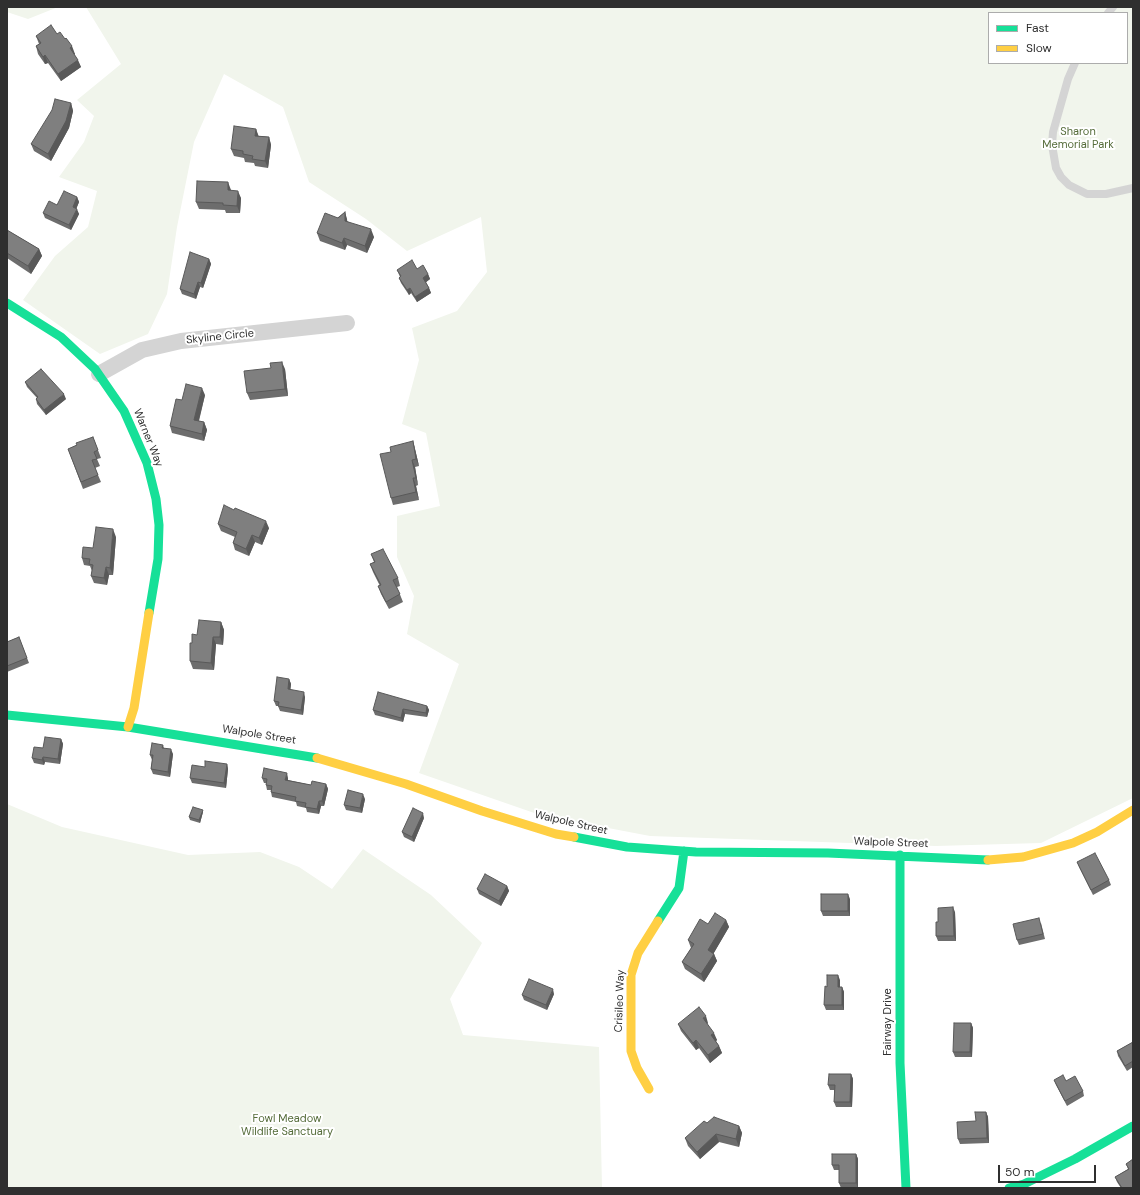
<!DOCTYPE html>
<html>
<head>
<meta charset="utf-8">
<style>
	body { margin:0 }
	#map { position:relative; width:1140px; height:1195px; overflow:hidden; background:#fff; font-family:"DM Sans",sans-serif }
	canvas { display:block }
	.frame { position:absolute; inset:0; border:8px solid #2f2f2f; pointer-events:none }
	.legend { position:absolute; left:988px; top:12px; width:140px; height:52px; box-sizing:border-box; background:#fff; border:1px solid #acacac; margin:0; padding:5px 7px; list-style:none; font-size:12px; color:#2f2f2f }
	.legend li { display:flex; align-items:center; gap:8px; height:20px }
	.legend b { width:20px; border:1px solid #acacac }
	.scale { position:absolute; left:998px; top:1165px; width:98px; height:18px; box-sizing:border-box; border:2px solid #2f2f2f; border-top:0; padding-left:5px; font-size:12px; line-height:14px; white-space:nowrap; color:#2f2f2f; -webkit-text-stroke:3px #fff; paint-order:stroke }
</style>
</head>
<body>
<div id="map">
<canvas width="1140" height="1195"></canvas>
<div class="frame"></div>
<ul class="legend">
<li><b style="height:5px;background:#16e098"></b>Fast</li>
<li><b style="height:5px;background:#ffcf43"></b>Slow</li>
</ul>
<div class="scale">50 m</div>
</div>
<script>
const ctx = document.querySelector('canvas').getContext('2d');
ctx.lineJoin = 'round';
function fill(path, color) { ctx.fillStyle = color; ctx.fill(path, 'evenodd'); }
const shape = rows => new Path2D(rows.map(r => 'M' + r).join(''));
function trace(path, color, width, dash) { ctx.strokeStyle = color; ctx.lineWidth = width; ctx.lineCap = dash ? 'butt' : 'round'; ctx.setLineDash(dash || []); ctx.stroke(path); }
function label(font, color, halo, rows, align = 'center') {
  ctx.font = font + ' "DM Sans",sans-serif'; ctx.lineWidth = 4; ctx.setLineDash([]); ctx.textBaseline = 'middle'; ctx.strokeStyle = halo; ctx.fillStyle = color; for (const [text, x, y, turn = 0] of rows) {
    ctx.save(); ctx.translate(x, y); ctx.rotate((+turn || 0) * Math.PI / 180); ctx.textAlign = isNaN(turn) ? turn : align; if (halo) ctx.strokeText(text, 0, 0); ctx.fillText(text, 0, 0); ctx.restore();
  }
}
const green = shape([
	[7,7,58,7,28,19,7,12],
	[86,7,1133,7,1133,798,1041,843,936,846,650,836,540,815,419,773,459,664,407,634,414,596,397,557,397,516,440,506,426,433,402,424,419,360,412,328,457,311,487,272,481,217,407,251,366,219,309,182,283,107,224,74,194,142,177,227,167,294,148,334,100,354,23,300,55,256,88,227,97,191,59,177,84,142,94,116,77,100,121,64],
	[989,13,1127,13,1127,63,989,63],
	[7,804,62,827,188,855,260,852,299,867,332,889,363,849,431,895,482,943,450,999,463,1035,599,1047,602,1188,7,1188]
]);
const lane = shape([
	[1108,13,1113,7],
	[1075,63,1068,79,1053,132,1052,145,1056,168,1061,177,1069,185,1087,194,1106,194,1133,188]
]);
const street = shape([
	[99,374,142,350,181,341,347,323]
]);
const fast = shape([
	[7,303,61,337,95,369,124,411,147,463,156,499,159,525,158,559,149,613],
	[7,715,128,727,317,758],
	[574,837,627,847,696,852,828,853,988,860],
	[900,855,900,1063,906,1188],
	[658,921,679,888,684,851],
	[1009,1188,1024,1184,1075,1159,1133,1126]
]);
const slow = shape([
	[128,727,134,708,149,613],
	[317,758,406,784,482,811,556,834,574,837],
	[988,860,1023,857,1073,843,1097,832,1133,810],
	[649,1089,637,1068,631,1051,631,975,638,953,658,921]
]);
const wall = shape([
	[57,34,75,54,74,54,81,67,61,81,48,63,45,64,38,54,36,46,39,44,36,36],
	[71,103,73,111,69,128,51,161,34,151,31,144],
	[256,129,258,136,269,137,271,145,268,168,255,166,254,163,245,162,244,158,234,156,231,149],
	[231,190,241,198,240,213,226,213,225,210,199,209,196,202],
	[77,197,79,202,76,209,79,214,71,230,45,218,43,213,57,205],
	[345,212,347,221,374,237,367,253,347,245,345,250,320,241,317,233],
	[7,230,39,249,42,256,31,274,7,258],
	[209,259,211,264,203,288,200,287,196,299,182,294,180,289],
	[417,269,428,274,430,279,426,282,429,288,431,293,417,302,411,293,409,295,401,283,399,278,400,277,397,270],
	[285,369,288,396,250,400,247,393],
	[25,382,66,399,46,415,37,404,36,399,37,398,27,387],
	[205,395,199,421,204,422,207,430,204,441,172,433,170,426,182,400],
	[93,437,101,458,97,459,100,466,95,468,101,482,83,489,68,449,77,445],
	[413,441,415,449,419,466,415,467,418,485,416,486,419,500,393,505,391,498,391,452],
	[218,524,269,528,262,545,255,542,249,556,235,550,233,543,235,537,221,531],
	[116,537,113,575,109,575,107,585,94,583,91,576,92,571,90,566,84,565,82,558,93,548],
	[371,554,398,578,400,586,397,587,403,602,389,609,381,594,378,586,380,586,373,572,370,564,374,562],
	[221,622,224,630,223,645,216,644,214,670,193,669,190,661,192,643,197,635],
	[19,637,29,663,7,672,7,642],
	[289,679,291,684,290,690,305,697,303,715,280,711,278,706,276,706,274,701],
	[427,706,429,710,427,717,405,714,403,722,375,715,373,710],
	[61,739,63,744,60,764,45,762,44,765,34,763,32,758,43,748],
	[163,745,164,748,173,754,170,777,153,774,151,769,152,760,150,755],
	[227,764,228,769,226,788,192,783,190,778,205,767],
	[262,778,288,778,288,780,311,785,326,784,328,789,324,806,321,806,319,814,307,812,306,808,297,806,296,802,272,797,271,792,271,790,267,790,266,785,266,783,264,783],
	[365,799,362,813,346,810,344,805],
	[203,812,200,823,190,820,189,817],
	[424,818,414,842,404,837,402,832],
	[1077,862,1109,880,1111,885,1093,895,1079,867],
	[507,886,509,891,501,906,479,894,477,889],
	[850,899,850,916,823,916,821,911],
	[955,912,956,941,938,941,936,936],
	[726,920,729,927,713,954,714,954,717,961,704,982,685,969,682,962,691,948,688,940,708,924],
	[1041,923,1045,939,1019,945,1017,940],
	[840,980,840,987,842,987,844,992,844,1010,826,1010,824,1005,827,987],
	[554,994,547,1010,524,1000,522,995],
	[708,1023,707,1024,717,1040,716,1041,719,1046,722,1053,710,1063,699,1048,696,1050,681,1031,678,1024],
	[971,1023,973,1028,972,1057,955,1057,953,1052],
	[1133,1042,1133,1067,1127,1071,1118,1056,1117,1051],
	[851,1074,853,1079,852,1107,836,1107,834,1102,834,1090,830,1090,828,1085],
	[1054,1080,1066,1081,1083,1091,1084,1096,1067,1106,1056,1085],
	[986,1112,988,1117,989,1143,960,1144,958,1139],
	[707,1123,739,1126,742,1133,739,1147,719,1142,700,1159,688,1146,685,1138],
	[856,1154,858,1159,858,1188,841,1188,839,1183,839,1170,834,1170,832,1165],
	[1133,1159,1133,1188,1121,1188,1117,1182,1115,1177,1128,1169,1126,1164]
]);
const shadedWall = shape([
	[72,46,75,54,72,56,70,48],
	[45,55,48,63,45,64,43,57],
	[78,60,81,67,61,81,58,74],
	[71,103,73,111,69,128,51,161,48,154],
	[256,129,259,137,255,136],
	[269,137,271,145,268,168,265,161],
	[228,182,231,190,231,198,228,190],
	[238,191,241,198,240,213,237,206],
	[77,197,79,202,75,212,73,207],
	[77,209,79,214,71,230,69,225],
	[345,212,347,219,348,228,345,221],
	[371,229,374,237,367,253,365,246],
	[344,238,347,245,345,250,342,243],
	[39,249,42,256,31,274,28,266],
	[209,259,211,264,203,288,201,283],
	[428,274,430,279,425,283,423,278],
	[198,282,200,287,196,299,194,294],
	[410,288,411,293,409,295,407,290],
	[429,288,431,293,417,302,415,297],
	[282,362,285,369,288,396,285,389],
	[202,388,205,395,197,427,194,420],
	[64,394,66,399,46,415,44,410],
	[204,422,207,430,204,441,202,434],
	[413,441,415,449,419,466,416,459],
	[412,460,415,467,418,485,416,478],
	[413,478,416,486,419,500,416,492],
	[266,521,269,528,262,545,259,538],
	[113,529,116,537,113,575,110,568],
	[252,535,255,542,249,556,246,549],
	[106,567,109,575,107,585,104,578],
	[221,622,224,630,223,645,220,637],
	[213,637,216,644,214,670,211,663],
	[289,679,291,684,290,694,288,689],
	[304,692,305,697,303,715,301,710],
	[427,706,429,710,427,717,426,713],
	[403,709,405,714,403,722,401,718],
	[61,739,63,744,60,764,58,759],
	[171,749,173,754,170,777,168,772],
	[43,757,45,762,44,765,42,760],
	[227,764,228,769,226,788,224,783],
	[287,773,288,778,287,785,285,780],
	[326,784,328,789,324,806,322,801],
	[363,794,365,799,362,813,360,808],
	[319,801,321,806,319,814,317,809],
	[203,810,203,812,200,823,199,820],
	[423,813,424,818,414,842,412,837],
	[507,886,509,891,501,906,499,901],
	[848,894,850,899,850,916,848,911],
	[953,907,955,912,956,941,954,936],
	[726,920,729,927,711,958,708,950],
	[714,954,717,961,704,982,701,974],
	[838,975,840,980,840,992,838,987],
	[842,987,844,992,844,1010,842,1005],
	[553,989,554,994,547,1010,546,1005],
	[706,1016,708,1023,705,1026,703,1018],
	[971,1023,973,1028,972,1057,970,1052],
	[714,1033,717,1040,714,1043,711,1035],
	[696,1040,699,1048,696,1050,693,1043],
	[719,1046,722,1053,710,1063,708,1055],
	[851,1074,853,1079,852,1107,850,1102],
	[986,1112,988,1117,989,1143,987,1138],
	[739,1126,742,1133,739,1147,736,1139],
	[716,1134,719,1142,700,1159,697,1152],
	[856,1154,858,1159,858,1188,856,1183]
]);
const building = shape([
	[51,25,57,34,60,32,65,39,66,38,72,46,70,48,78,60,58,74,45,55,43,57,36,46,41,43,36,36,51,25],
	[55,99,71,103,66,121,48,154,31,144,52,110,55,99],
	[234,126,256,129,255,136,269,137,265,161,252,159,253,156,243,154,243,151,231,149,234,126],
	[197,181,228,182,228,190,238,191,237,206,223,205,223,203,196,202,197,181],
	[64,191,77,197,73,207,77,209,69,225,43,213,49,201,57,205,64,191],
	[345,212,345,221,371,229,365,246,344,238,342,243,317,233,325,213,338,218,345,212],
	[7,230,39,249,28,266,7,253,7,230],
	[190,252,209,259,201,283,198,282,194,294,180,289,190,252],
	[412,260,417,269,423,265,428,274,423,278,429,288,415,297,410,288,407,290,399,278,401,276,397,270,412,260],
	[282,362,285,389,247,393,244,371,271,368,270,363,282,362],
	[41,369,64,394,44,410,36,399,38,397,25,382,41,369],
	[186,384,202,388,194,420,204,422,202,434,170,426,176,399,182,400,186,384],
	[93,437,98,450,94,452,97,459,92,460,98,475,81,482,68,449,77,445,76,443,93,437],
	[413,441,416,459,412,460,416,478,413,478,416,492,391,498,380,454,391,452,390,447,413,441],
	[224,505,234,510,235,508,266,521,259,538,252,535,246,549,233,543,237,532,218,524,224,505],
	[96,527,113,529,110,568,106,567,104,578,91,576,93,565,89,564,90,559,82,558,83,547,93,548,96,527],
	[383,549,398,578,393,580,400,594,386,602,378,586,381,585,370,564,375,562,371,554,383,549],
	[199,620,221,622,220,637,213,637,211,663,190,661,190,643,192,643,192,634,197,635,199,620],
	[19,637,27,658,7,666,7,642,19,637],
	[277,677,289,679,288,689,304,692,301,710,278,706,279,702,274,701,277,677],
	[378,692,427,706,426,713,403,709,401,718,373,710,378,692],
	[45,737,61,739,58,759,43,757,42,760,32,758,34,747,43,748,45,737],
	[152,743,163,745,162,748,171,749,168,772,151,769,153,755,150,755,152,743],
	[205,761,227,764,224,783,190,778,192,765,205,767,205,761],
	[264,768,287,773,285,780,311,785,312,781,326,784,322,801,319,801,317,809,305,807,306,803,295,801,296,797,271,792,272,786,266,785,267,779,262,778,264,768],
	[348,790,363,794,360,808,344,805,348,790],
	[193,807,203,810,199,820,189,817,193,807],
	[413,808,423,813,412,837,402,832,413,808],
	[1095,853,1109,880,1091,890,1077,862,1095,853],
	[485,874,507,886,499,901,477,889,485,874],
	[821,894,848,894,848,911,821,911,821,894],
	[953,907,954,936,936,936,936,922,938,922,938,908,953,907],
	[715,913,726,920,708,950,714,954,701,974,682,962,694,944,688,940,700,919,708,924,715,913],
	[1039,918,1043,934,1017,940,1013,924,1039,918],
	[827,975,838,975,838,987,842,987,842,1005,824,1005,825,986,827,987,827,975],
	[529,979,553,989,546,1005,522,995,529,979],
	[699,1007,706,1016,703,1018,714,1033,711,1035,719,1046,708,1055,696,1040,693,1043,678,1024,699,1007],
	[954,1023,971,1023,970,1052,953,1052,954,1023],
	[1133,1042,1133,1061,1125,1066,1117,1051,1133,1042],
	[829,1074,851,1074,850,1102,834,1102,835,1085,828,1085,829,1074],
	[1063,1075,1066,1081,1075,1076,1083,1091,1065,1101,1054,1080,1063,1075],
	[975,1112,986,1112,987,1138,958,1139,957,1122,976,1121,975,1112],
	[714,1117,739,1126,736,1139,716,1134,697,1152,685,1138,704,1121,707,1123,714,1117],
	[832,1154,856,1154,856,1183,839,1183,839,1165,832,1165,832,1154],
	[1133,1159,1133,1188,1122,1188,1115,1177,1129,1169,1126,1164,1133,1159]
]);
const parkNames = [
	["Sharon",1078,132],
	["Memorial Park",1078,145],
	["Fowl Meadow",287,1119],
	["Wildlife Sanctuary",287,1132]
];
const streetNames = [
	["Skyline Circle",220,337,-6],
	["Warner Way",148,438,68],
	["Walpole Street",259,735,9],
	["Walpole Street",571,823,13],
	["Walpole Street",891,843,2],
	["Crisileo Way",620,1001,-88],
	["Fairway Drive",888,1022,-90]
];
fill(green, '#f1f5ec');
trace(lane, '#d4d4d4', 8);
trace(street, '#d4d4d4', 16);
trace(fast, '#16e098', 9);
trace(slow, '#ffcf43', 9);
fill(wall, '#6d6d6d');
fill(shadedWall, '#595959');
fill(building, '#7f7f7f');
trace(building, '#595959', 1);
label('11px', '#556c3a', '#fff', parkNames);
label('11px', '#2f2f2f', '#fff', streetNames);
</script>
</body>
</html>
